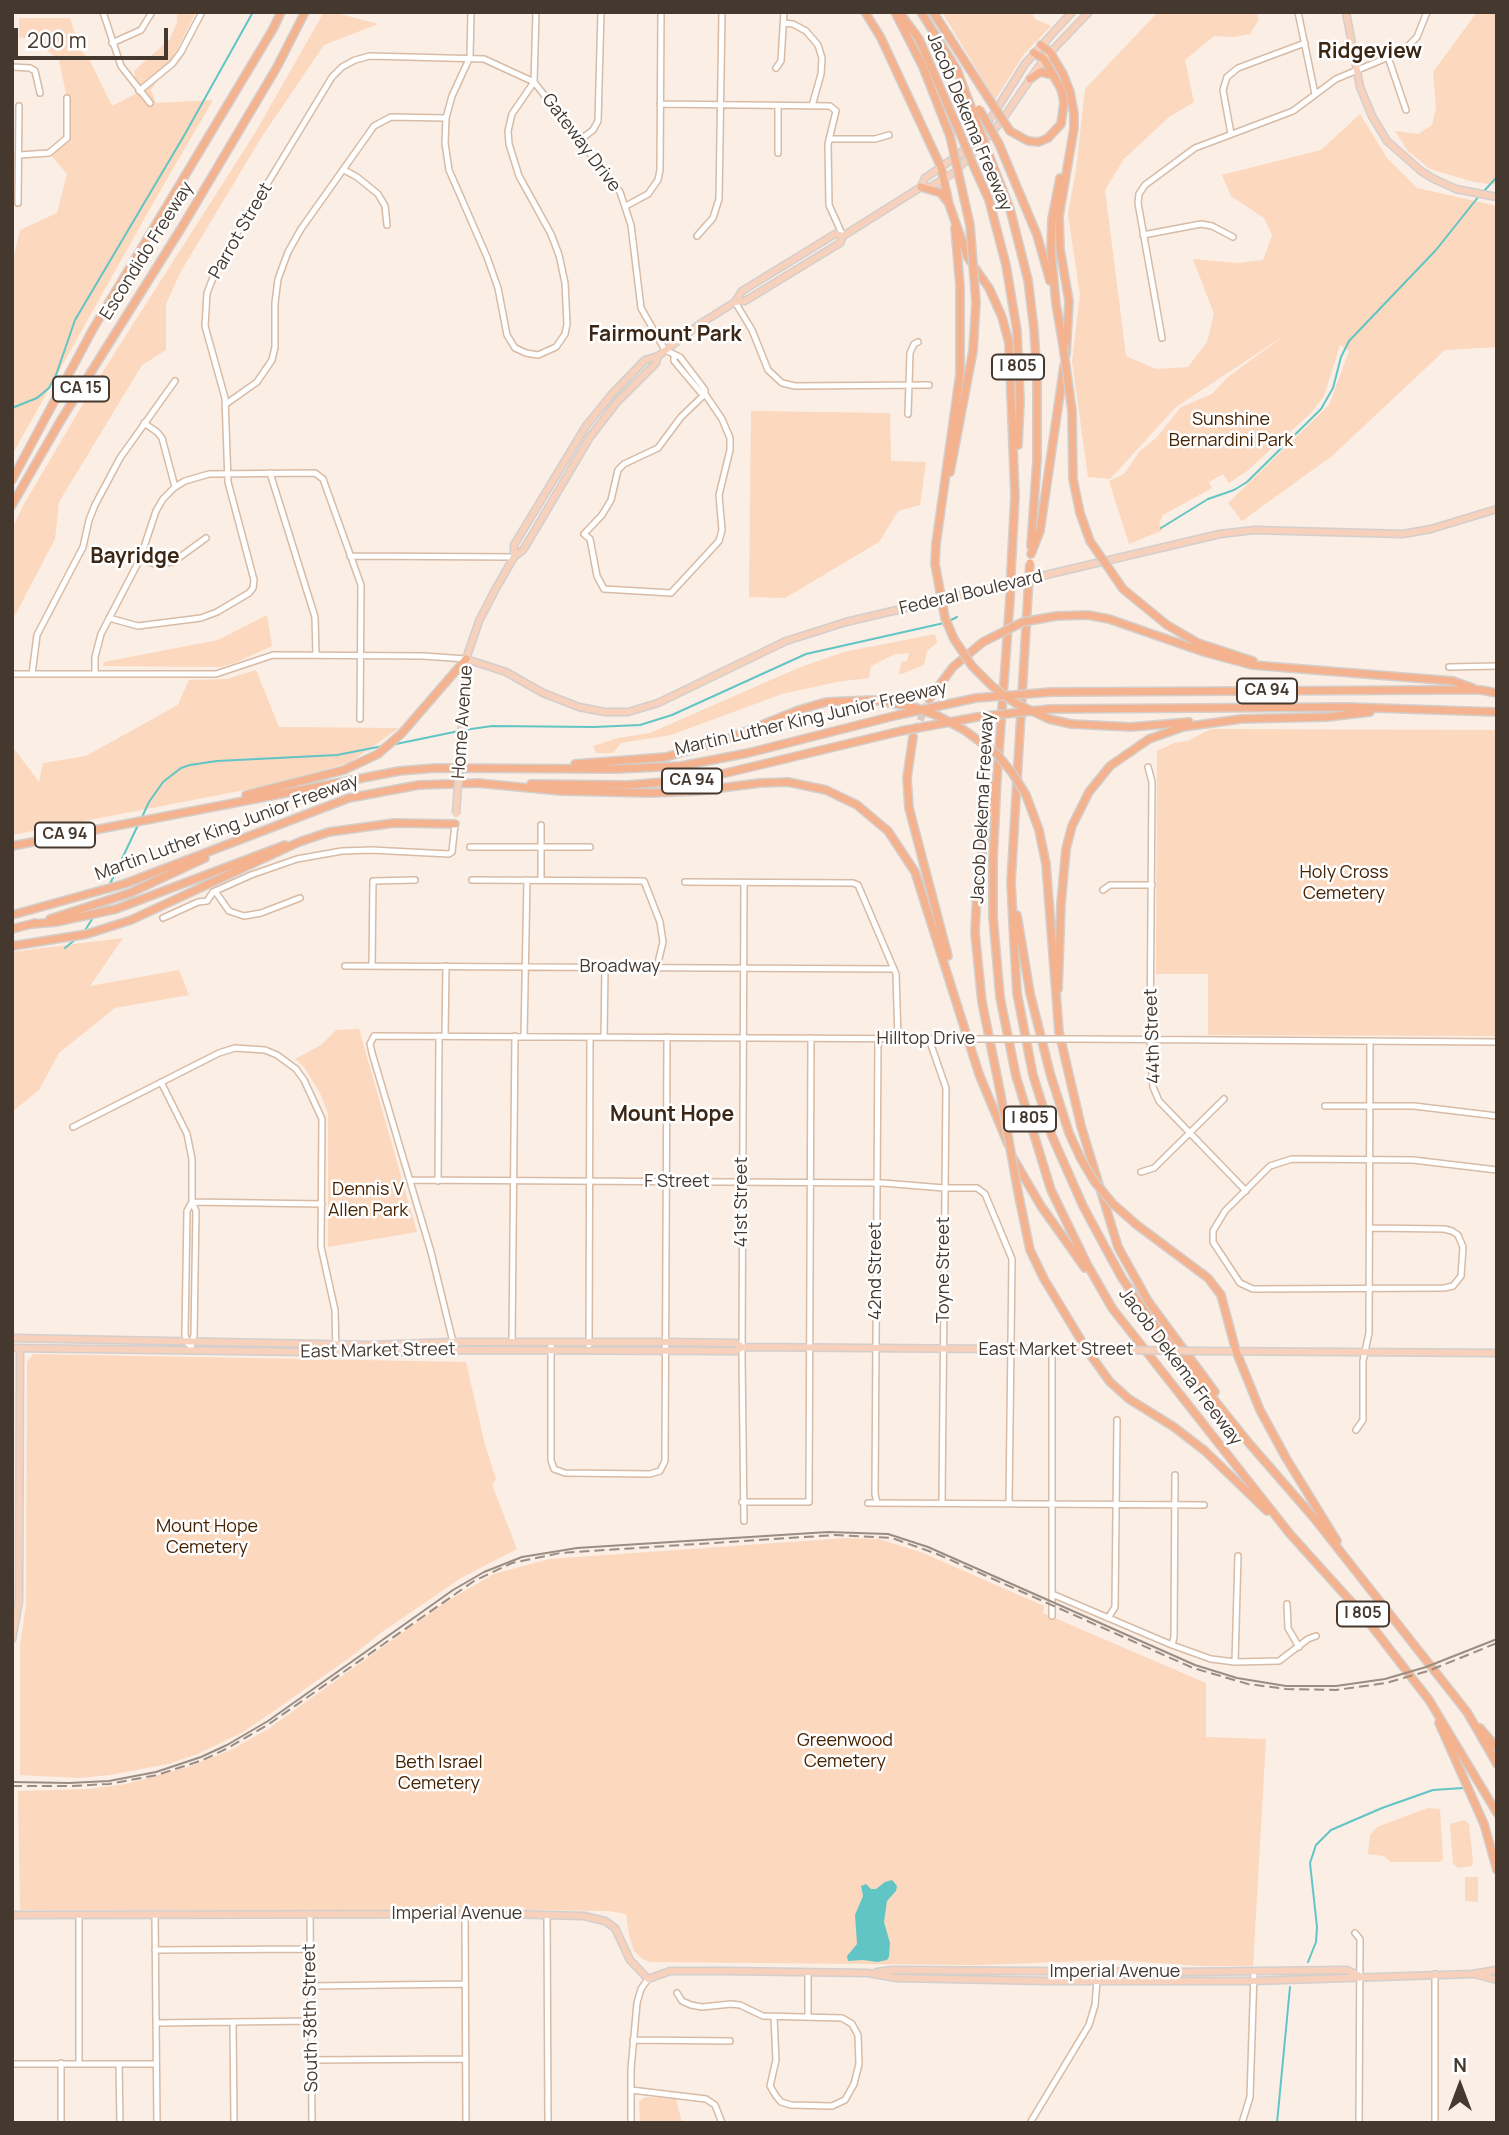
<!DOCTYPE html>
<html>
<head>
<meta charset="utf-8">
<style>
	body { margin:0 }
	#map { position:relative; width:1509px; height:2135px; overflow:hidden; background:#fbeee5; font-family:Manrope,sans-serif }
	canvas { display:block }
	.frame { position:absolute; inset:0; border:14px solid #44382f; pointer-events:none }
	.north { position:absolute; left:1425px; top:2051px; width:70px; height:70px; -webkit-text-stroke:5px #fff; paint-order:stroke; rotate:0deg; font-size:19px; font-weight:700; line-height:28px; text-align:center; color:#44382f }
	.north::after { content:''; display:block; margin:auto; width:24px; height:32px; background:#44382f; clip-path:polygon(50% 0,100% 100%,50% 72%,0 100%) }
	.scale { position:absolute; left:14px; top:28px; width:154px; height:32px; box-sizing:border-box; border:4px solid #44382f; border-top:0; padding-left:9px; font-size:21px; line-height:24px; white-space:nowrap; color:#44382f; -webkit-text-stroke:5px #fff; paint-order:stroke }
</style>
</head>
<body>
<div id="map">
<canvas width="1509" height="2135"></canvas>
<div class="frame"></div>
<div class="north">N</div>
<div class="scale">200 m</div>
</div>
<script>
const ctx = document.querySelector('canvas').getContext('2d');
ctx.lineJoin = 'round';
function fill(path, color) { ctx.fillStyle = color; ctx.fill(path, 'evenodd'); }
const shape = rows => new Path2D(rows.map(r => 'M' + r).join(''));
function trace(path, color, width, dash) { ctx.strokeStyle = color; ctx.lineWidth = width; ctx.lineCap = dash ? 'butt' : 'round'; ctx.setLineDash(dash || []); ctx.stroke(path); }
function label(font, color, halo, rows, align = 'center') {
  ctx.font = font + ' Manrope,sans-serif'; ctx.lineWidth = 5; ctx.setLineDash([]); ctx.textBaseline = 'middle'; ctx.strokeStyle = halo; ctx.fillStyle = color; for (const [text, x, y, turn = 0] of rows) {
    ctx.save(); ctx.translate(x, y); ctx.rotate((+turn || 0) * Math.PI / 180); ctx.textAlign = isNaN(turn) ? turn : align; if (halo) ctx.strokeText(text, 0, 0); ctx.fillText(text, 0, 0); ctx.restore();
  }
}
const green = shape([
	[177,12,196,12,178,48,151,90,156,103,213,100,152,205,12,455,12,264,20,230,57,213,67,174,49,153,67,138,67,98,59,60,37,42,19,37,19,18,70,18,80,49,90,61,112,106,137,93,134,71,170,39,177,22],
	[324,12,333,12,378,24,324,45,261,138,181,271,166,304,166,350,142,365,59,502,55,539,12,621,12,529,24,504,93,387,255,133],
	[942,12,1031,12,1035,19,1051,26,1024,54,995,100],
	[1158,12,1256,12,1259,19,1250,34,1233,37,1214,36,1185,60,1194,102,1169,117,1124,159,1105,190,1126,356,1156,369,1188,367,1207,342,1214,314,1193,259,1237,263,1263,260,1272,235,1264,218,1231,196,1222,175,1321,150,1360,114,1387,158,1417,188,1497,206,1497,347,1445,350,1332,456,1242,521,1228,503,1329,405,1349,351,1340,345,1324,396,1311,413,1247,471,1229,483,1223,474,1209,482,1212,488,1163,515,1159,523,1163,530,1129,544,1109,481,1124,474,1139,452,1156,438,1181,407,1212,394,1228,377,1285,335,1176,407,1110,479,1088,477,1072,361,1080,295,1068,214,1076,170,1085,89],
	[1477,12,1497,12,1497,185,1474,182,1430,169,1408,151,1395,131,1418,134,1432,125,1436,108,1433,72],
	[751,411,890,413,891,461,926,462,920,505,898,511,879,542,785,598,749,597],
	[267,615,272,646,235,663,220,667,103,666,104,662,218,640],
	[935,634,937,643,927,651,924,665,899,675,901,662,907,661,909,653,895,654,871,666,869,678,836,682,782,694,671,735,621,743,613,753,596,753,593,746,618,738,650,733,798,668,844,652],
	[256,670,279,727,399,728,349,763,260,787,12,835,12,746,39,782,43,763,86,756,178,705,189,680,227,679],
	[1211,729,1497,730,1497,1036,1208,1035,1208,974,1156,974,1157,751,1174,743,1188,741],
	[123,938,90,986,179,970,189,995,115,1008,59,1053,39,1090,12,1112,12,952],
	[359,1029,417,1232,328,1247,328,1113,320,1093,304,1067,295,1059,321,1045,336,1030],
	[33,1354,466,1362,485,1445,496,1479,492,1485,517,1549,461,1578,382,1632,348,1659,271,1713,243,1732,198,1754,168,1764,110,1775,79,1778,20,1775,20,1645,26,1606,27,1362],
	[846,1538,879,1539,923,1553,1044,1606,1043,1613,1206,1683,1206,1737,1266,1739,1253,1966,1201,1966,1114,1960,979,1965,650,1962,642,1959,634,1951,629,1935,626,1914,609,1911,525,1910,524,1907,397,1910,20,1910,18,1791,88,1789,126,1784,188,1767,233,1749,268,1729,444,1603,494,1574,549,1559],
	[1428,1808,1440,1809,1443,1859,1440,1862,1391,1862,1384,1856,1368,1854,1370,1835,1377,1827],
	[1464,1820,1469,1824,1473,1861,1472,1866,1458,1868,1453,1864,1450,1824],
	[1465,1877,1478,1877,1478,1902,1465,1901],
	[645,2097,676,2099,682,2123,640,2123,639,2102]
]);
const water = shape([
	[892,1880,897,1886,896,1891,887,1901,884,1922,890,1943,889,1957,887,1960,877,1962,863,1960,848,1961,847,1956,857,1944,855,1915,863,1896,861,1886,866,1884,871,1889,876,1889,885,1882]
]);
const stream = shape([
	[1483,192,1497,177],
	[12,408,37,398,49,388,56,375,75,320,185,134,253,12],
	[1161,528,1208,499,1234,490,1247,482,1321,409,1333,388,1341,357,1349,341,1436,250,1479,196],
	[949,621,957,617],
	[464,730,492,726,594,727,640,725,672,715,806,654,944,623],
	[396,744,459,731],
	[142,817,149,802,163,782,181,768,190,765,217,761,337,755,383,746],
	[109,886,138,825],
	[84,932,94,916],
	[65,948,77,938],
	[1308,1962,1316,1942,1317,1927,1310,1863,1316,1845,1331,1830,1382,1808,1433,1790,1463,1788],
	[1277,2123,1290,1987]
]);
const highwayTunnel = shape([
	[916,730,929,699]
]);
const minor = shape([
	[103,12,121,66,150,103],
	[471,12,470,57,452,96,446,118,445,143,449,170,487,257,498,288,507,335,515,348,526,353,538,355,556,347,565,334,567,324,565,283,559,255,551,234,519,176,509,144,508,131,512,114,534,82,536,12],
	[1298,12,1315,94],
	[784,23,793,24,806,31,818,45,822,58,821,74,812,106],
	[112,43,141,30,152,12],
	[1388,57,1406,110],
	[12,67,30,68,35,71,40,93],
	[776,68,781,61,784,12],
	[139,91,172,64,181,52,202,12],
	[660,104,830,106,836,111,828,144,829,205,843,236],
	[778,106,778,153],
	[1231,134,1223,90,1227,77,1238,68,1305,43],
	[829,139,875,139,889,135],
	[580,140,593,130,598,121,601,12],
	[19,155,49,153,67,138,67,98],
	[344,170,357,177,378,194,385,206,387,225],
	[18,203,19,106],
	[626,206,648,194,658,180,660,170,661,12],
	[1143,235,1201,224,1212,226,1233,237],
	[697,236,713,218,719,199,722,12],
	[735,302,752,330,768,370,782,383,795,386,929,385],
	[1162,338,1138,203,1139,194,1145,185,1195,148,1293,111,1336,79,1403,51,1417,37,1427,12],
	[674,356,674,361,701,393,705,394,722,419,730,438,730,450,719,495,722,530,719,541,671,593,604,589,597,576,590,539,584,534,602,515,611,500,618,470,624,464,658,448,681,417,705,394],
	[226,404,257,382,272,360,275,347,275,303,278,279,288,252,301,229,374,126,391,117,446,118],
	[908,414,910,353,914,344,918,342],
	[144,423,157,432,162,438,175,487],
	[270,473,315,617,316,655],
	[350,556,514,557],
	[140,559,155,564,173,562,206,538],
	[109,618,138,626,201,618,217,612,249,593,253,588,254,580,228,482,225,398,205,326,207,293,218,265,332,77,342,67,355,60,370,56,484,59,534,82,620,192,631,225,641,308,665,350,680,357,705,390,705,394],
	[1449,667,1497,666],
	[12,674,216,674,273,655,423,656,466,659],
	[32,674,37,635,83,547,89,520,95,505,120,458,175,381],
	[95,674,95,657,101,634,140,559,156,511,163,499,175,487,185,481,209,474,315,473,323,479,361,585,360,719],
	[1148,767,1152,782,1150,1040,1153,1087,1159,1101,1246,1191],
	[470,847,590,847],
	[472,880,644,881,660,922,663,942,657,967],
	[541,880,541,825],
	[685,882,853,883,858,885,896,974,898,1039],
	[744,883,742,1357,744,1521],
	[1103,890,1110,885,1152,885],
	[215,891,229,911,244,916,261,913,300,898],
	[163,918,198,902,207,901,213,892,251,875,297,859,342,851,371,850,449,854,452,852,455,824],
	[345,966,894,969],
	[372,966,373,881,415,880],
	[445,1036,446,966],
	[524,1037,527,880],
	[604,1037,605,967],
	[929,1039,946,1088,942,1503],
	[1079,1039,1497,1042],
	[161,1082,187,1134,192,1159,192,1202,196,1211,194,1335,190,1350],
	[1325,1106,1414,1106,1497,1116],
	[73,1127,219,1053,235,1048,265,1050,277,1055,296,1069,304,1080,322,1119,321,1247,335,1310,336,1352],
	[1141,1172,1154,1168,1224,1099],
	[410,1180,883,1183,944,1188,977,1188,985,1194,1012,1259,1009,1504],
	[438,1181,439,1036],
	[192,1202,322,1204],
	[1370,1228,1444,1229,1452,1231,1458,1235,1463,1247,1461,1276,1453,1286,1444,1288,1253,1289,1240,1283,1213,1242,1213,1231,1225,1211,1270,1166,1292,1159,1413,1160,1497,1170],
	[512,1341,515,1036],
	[453,1342,431,1252,372,1053,370,1044,374,1036,946,1039],
	[551,1342,551,1460,554,1469,565,1473,650,1474,660,1471,665,1461,667,1037],
	[188,1344,185,1335,187,1211,192,1202],
	[589,1345,590,1037],
	[1052,1350,1052,1616],
	[1356,1430,1363,1420,1363,1361,1369,1333,1370,1041],
	[742,1502,809,1502,811,1038],
	[868,1503,1204,1505],
	[877,1503,875,1494,878,1039],
	[1052,1594,1172,1645,1211,1659,1235,1662,1279,1661,1308,1639,1316,1636],
	[1287,1604,1288,1628,1299,1647],
	[1108,1618,1115,1607,1117,1420],
	[1172,1645,1174,1637,1175,1475],
	[1235,1662,1238,1556],
	[310,1914,312,2123],
	[465,1914,466,2123],
	[547,1915,548,2123],
	[155,1916,157,2123],
	[1355,1933,1360,1939,1359,2123],
	[155,1950,311,1949],
	[311,1986,465,1984],
	[677,1993,682,2001,691,2005,702,2007,731,2004,740,2005,763,2016,842,2018,852,2024,858,2035,859,2064,854,2084,845,2100,832,2106,791,2105,781,2102,776,2096,770,2086,776,2060,774,2018],
	[808,2017,808,1972],
	[233,2022,234,2123],
	[156,2023,311,2021],
	[633,2040,730,2041],
	[312,2060,466,2059],
	[61,2063,61,2123],
	[79,2063,79,1915],
	[12,2064,156,2064],
	[119,2064,120,2123],
	[631,2090,706,2099,715,2105,722,2123],
	[631,2123,631,2069,637,2003,641,1989,648,1979],
	[1030,2123,1089,2025,1095,2005,1097,1981],
	[1242,2123,1250,2097,1254,1972],
	[1435,2123,1435,1974]
]);
const major = shape([
	[1346,12,1360,87,1372,116,1387,141,1421,171,1432,178,1456,189,1497,197],
	[921,187,925,178,960,154,993,115,1025,64,1072,12],
	[735,302,742,291,835,234,843,236],
	[514,557,514,545,586,426,612,394,645,360,658,356,700,324,735,302,745,301,840,243,843,236,921,187,930,187,955,172,1000,123,1044,59,1089,12],
	[466,659,506,672,543,693,579,707,605,712,628,712,658,703,786,641,846,622,1220,534,1254,530,1403,534,1431,529,1497,509],
	[463,713,466,659,479,621,495,590,514,557,523,550,531,537,590,437,617,402,656,363,658,356],
	[12,1338,372,1345,453,1342,665,1342,736,1343,742,1347,1125,1350],
	[12,1348,384,1353,470,1350,736,1351,742,1347],
	[1196,1351,1497,1353],
	[12,1639,19,1601,20,1348],
	[12,1915,506,1914,584,1916,605,1921,615,1928,630,1960,648,1979,670,1971,726,1971,868,1973,897,1978,1048,1981,1254,1981,1472,1974,1497,1970],
	[877,1972,892,1970,1177,1972,1347,1970,1360,1976],
	[1474,1974,1497,1980]
]);
const highway = shape([
	[865,12,881,38,941,167,949,204,968,258,989,288,1002,317,1009,343,1015,497],
	[895,12,923,67,950,136],
	[921,12,957,70,974,115],
	[933,12,987,96],
	[900,13,919,39,959,131],
	[1041,45,1050,52,1063,74,1070,92,1074,114,1074,128,1059,216,1060,249,1069,301,1066,354],
	[1030,79,1040,72,1053,75],
	[1010,131,1028,141,1039,142,1048,138,1061,124,1064,102,1061,89,1044,59,1034,53],
	[999,144,1037,235,1050,281],
	[989,155,1010,209,1028,280,1034,329,1037,379,1037,460,1031,546],
	[975,169,989,200,1006,265,1017,331,1020,401,1018,445],
	[1060,178,1052,219,1051,251,1056,304,1063,345],
	[921,187,941,193,946,200],
	[1072,411,1073,479,1080,513,1090,541],
	[950,472,973,351,976,303],
	[12,480,93,329,273,29,281,12],
	[12,505,61,420,182,227,277,67,305,12],
	[1031,554,1040,531,1064,366],
	[935,564,936,544,960,374,960,286,955,228],
	[1011,571,1015,496],
	[1123,589,1167,625,1198,643,1253,661],
	[1028,594,1011,882,1014,942,1017,993,1033,1075,1052,1136,1083,1206,1105,1247,1122,1278,1152,1322,1248,1442,1314,1518,1467,1712,1497,1764],
	[1010,599,997,778,993,860,993,917,1000,997,1016,1076,1051,1190,1087,1264,1112,1308,1290,1534,1364,1616,1429,1700,1497,1813],
	[1056,616,1088,615,1109,619,1204,652,1252,665,1453,681,1473,688],
	[1052,692,1434,690,1481,690,1497,693],
	[929,699,953,667,983,642],
	[1050,709,1346,707,1497,712],
	[1239,719,1327,717,1370,712],
	[1071,724,1131,727,1189,722],
	[913,737,907,778,909,808,948,956],
	[575,764,666,757,727,739,799,710,826,702,873,700],
	[477,783,561,791,650,793,697,791,760,783,788,782,826,790,857,805,888,831,915,872,979,1074,1008,1144],
	[531,784,628,785,701,779,901,731],
	[994,785,989,799,977,891,975,933,982,1002,1000,1091],
	[246,795,344,770,378,754,402,733,466,659],
	[12,846,399,771,436,768,615,769,681,766,748,753,898,715],
	[1046,864,1059,1032,1081,1126,1118,1247,1148,1301,1215,1392],
	[12,915,124,884,349,798,419,785,480,783],
	[1017,915,1030,993,1050,1073,1069,1133,1080,1157],
	[50,919,130,893,205,858],
	[33,924,56,922,116,909,285,845],
	[12,929,35,923],
	[12,946,87,934,131,920,299,842,329,832,394,823,455,824],
	[1058,989,1061,904,1066,849,1072,826,1089,792,1110,766,1149,739,1183,727,1241,719],
	[1013,1158,1041,1206,1085,1268],
	[1018,1192,1030,1250,1044,1279,1087,1350,1110,1382,1129,1399,1174,1427,1205,1451,1267,1511],
	[1137,1225,1208,1278,1221,1295,1236,1351,1260,1410,1286,1458,1337,1541],
	[1439,1723,1484,1824,1497,1870],
	[1480,1728,1497,1748]
]);
const tram = shape([
	[12,1782,69,1783,109,1781,156,1772,201,1757,227,1745,268,1721,453,1590,484,1572,522,1557,577,1548,828,1532,888,1534,928,1547,1195,1665,1237,1678,1286,1686,1336,1686,1385,1679,1426,1667,1497,1639]
]);
const rail = shape([
	[12,1786,70,1786,109,1784,157,1775,203,1760,228,1748,269,1724,474,1581,512,1563,560,1553,835,1535,892,1538,937,1554,1193,1668,1248,1684,1286,1689,1336,1690,1386,1683,1428,1671,1497,1643]
]);
const minorBridge = shape([
	[946,1039,1079,1039]
]);
const majorBridge = shape([
	[456,814,463,713],
	[1125,1350,1196,1351]
]);
const highwayBridge = shape([
	[987,96,1010,131],
	[979,109,999,144],
	[974,115,989,155],
	[959,131,975,169],
	[950,136,970,225,976,303],
	[1063,345,1072,411],
	[1090,541,1123,589],
	[935,564,945,618,954,639,972,666,992,686,1015,703,1049,719,1071,724],
	[1028,594,1030,563],
	[1010,599,1011,571],
	[983,642,1023,622,1056,616],
	[873,700,914,707,938,716,964,730,997,754,1013,774,1026,795,1039,830,1046,864],
	[898,715,976,698,1052,692],
	[901,731,977,717,1050,709],
	[1000,1091,1018,1192],
	[1080,1157,1094,1181,1113,1204,1137,1225]
]);
const shields = [
	[1018,367,52],
	[81,389,56],
	[1267,691,60],
	[692,781,60],
	[65,835,60],
	[1030,1119,52],
	[1363,1614,52]
];
const shieldNames = [
	["I 805",1018,367],
	["CA 15",81,389],
	["CA 94",1267,691],
	["CA 94",692,781],
	["CA 94",65,835],
	["I 805",1030,1119],
	["I 805",1363,1614]
];
const streetNames = [
	["Jacob Dekema Freeway",969,122,67],
	["Gateway Drive",581,143,53],
	["Parrot Street",241,231,-60],
	["Escondido Freeway",147,251,-58],
	["Federal Boulevard",971,593,-13],
	["Martin Luther King Junior Freeway",811,719,-13],
	["Home Avenue",463,722,-86],
	["Jacob Dekema Freeway",983,808,-87],
	["Martin Luther King Junior Freeway",227,828,-20],
	["Broadway",620,967],
	["44th Street",1153,1036,-92],
	["Hilltop Drive",926,1039],
	["F Street",677,1182],
	["41st Street",742,1202,-90],
	["Toyne Street",944,1270,-90],
	["42nd Street",876,1271,-90],
	["East Market Street",1056,1350],
	["East Market Street",378,1351,-1],
	["Jacob Dekema Freeway",1180,1367,53],
	["Imperial Avenue",457,1914],
	["Imperial Avenue",1115,1972],
	["South 38th Street",311,2018,-91]
];
const parkNames = [
	["Sunshine",1231,420],
	["Bernardini Park",1231,441],
	["Holy Cross",1344,873],
	["Cemetery",1344,894],
	["Dennis V",368,1190],
	["Allen Park",368,1211],
	["Mount Hope",207,1527],
	["Cemetery",207,1548],
	["Greenwood",845,1741],
	["Cemetery",845,1762],
	["Beth Israel",439,1763],
	["Cemetery",439,1784]
];
const quarterNames = [
	["Ridgeview",1370,52],
	["Fairmount Park",665,335],
	["Bayridge",135,557],
	["Mount Hope",672,1115]
];
fill(green, '#fbd8be');
fill(water, '#62c5c5');
trace(stream, '#62c5c5', 2);
trace(highwayTunnel, '#d6cac1', 7, [7, 3.5]);
trace(minor, '#d8bba5', 8);
trace(major, '#d2cfcd', 9);
trace(highway, '#d2cfcd', 10);
trace(minor, '#fff', 5);
trace(major, '#f8d1bc', 6);
trace(highway, '#f4b28f', 7);
trace(tram, '#9a8d84', 2);
trace(rail, '#9a8d84', 2, [10, 5]);
trace(minorBridge, '#d8bba5', 8, []);
trace(majorBridge, '#d2cfcd', 9, []);
trace(highwayBridge, '#d2cfcd', 10, []);
trace(minorBridge, '#fff', 5);
trace(majorBridge, '#f8d1bc', 6);
trace(highwayBridge, '#f4b28f', 7);
for (const [x, y, w] of shields) { const box = new Path2D(); box.roundRect(x - w / 2, y - 12.5, w, 25, 5); ctx.fillStyle = '#fff'; ctx.fill(box); trace(box, '#44382f', 2); }
label('bold 16px', '#44382f', null, shieldNames);
label('18px', '#44382f', '#fff', streetNames);
label('18px', '#472200', '#fff', parkNames);
label('bold 21px', '#3c2614', '#fff', quarterNames);
</script>
</body>
</html>
